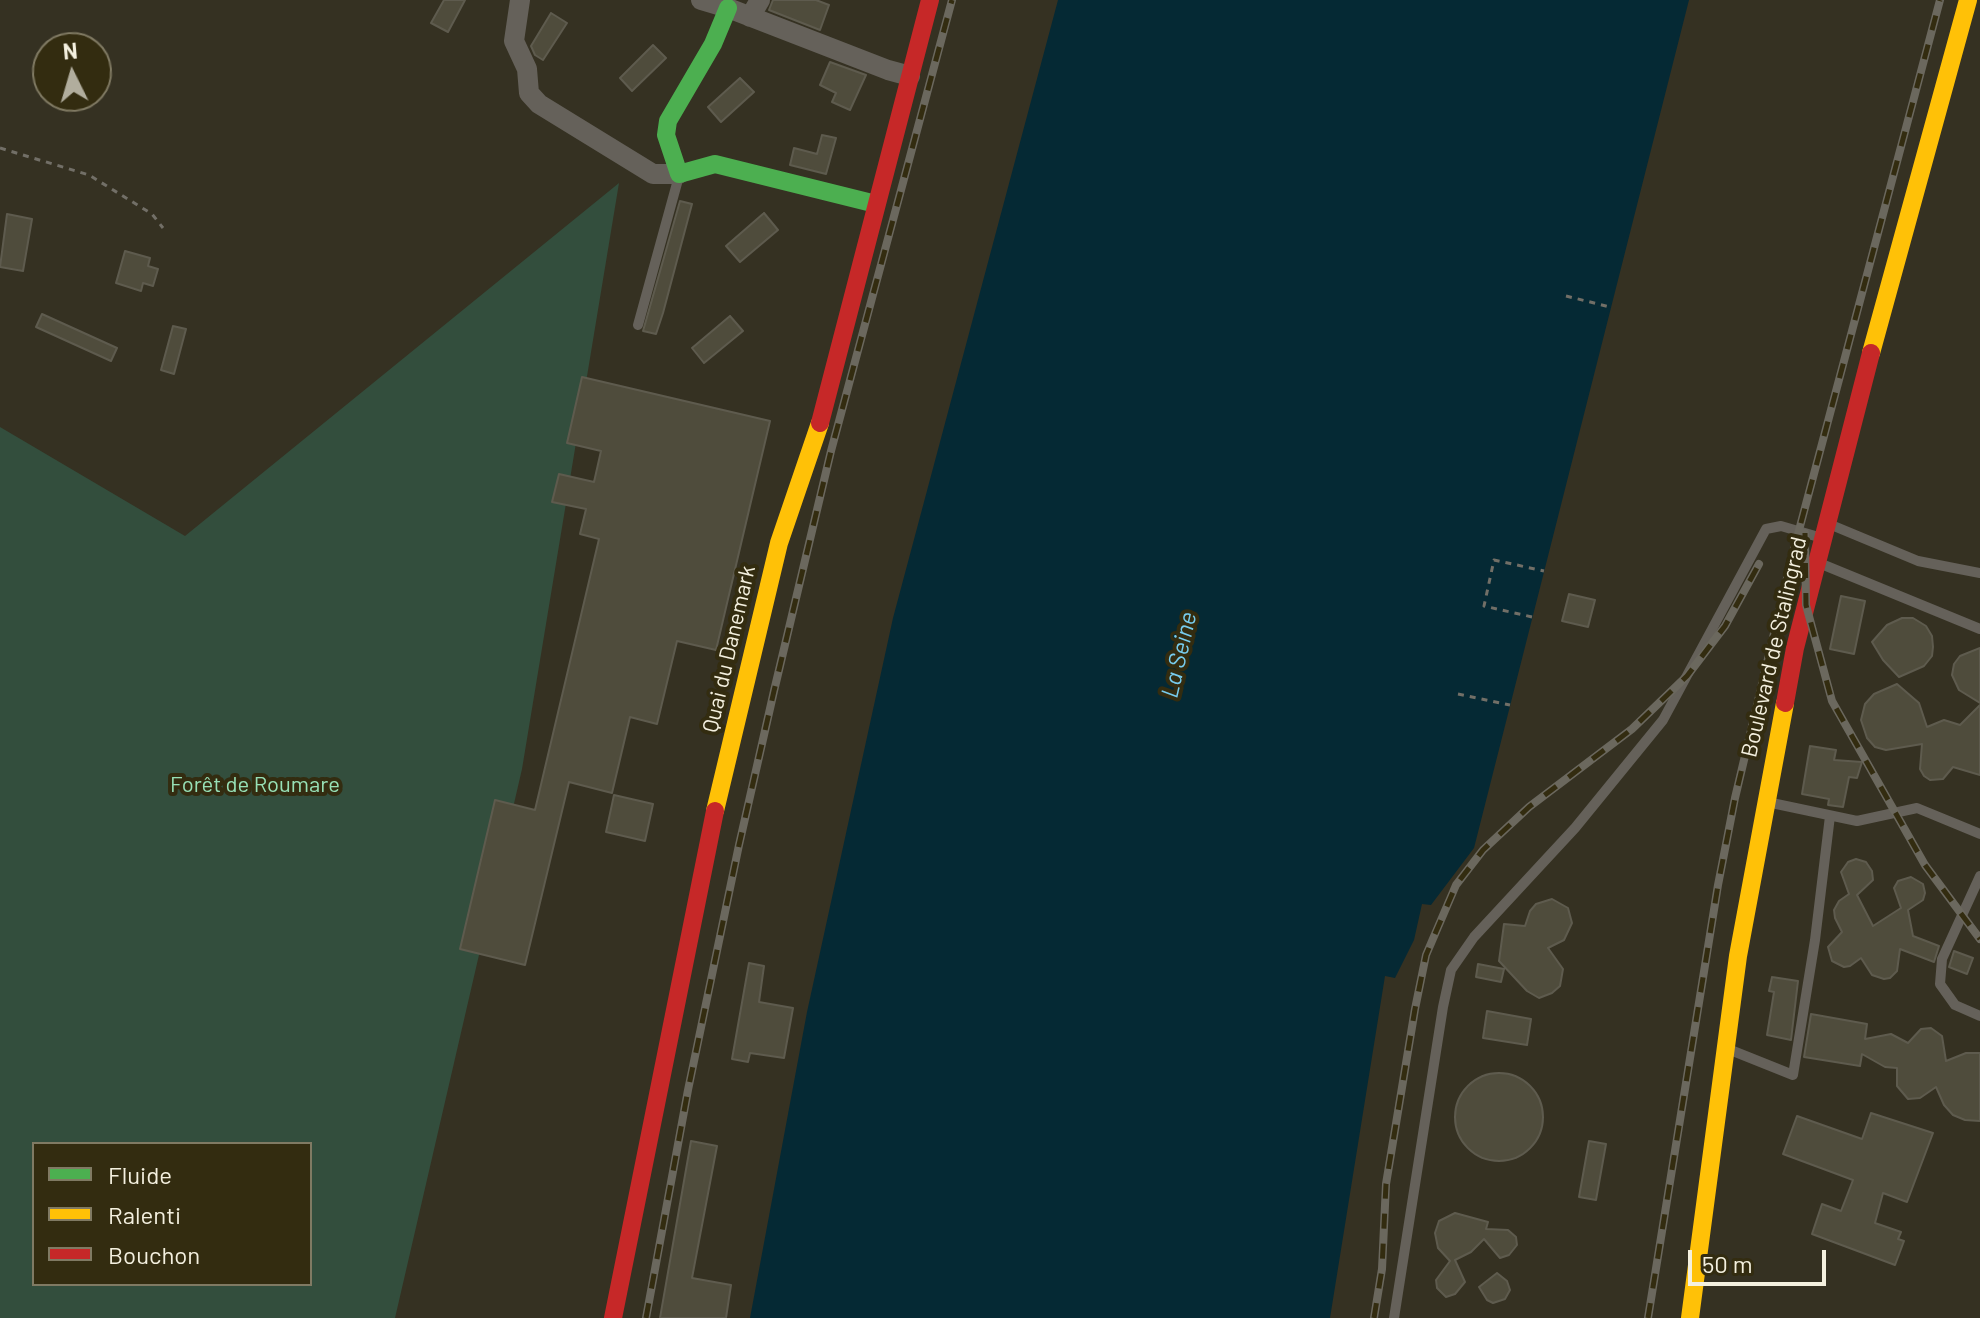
<!DOCTYPE html>
<html>
<head>
<meta charset="utf-8">
<style>
	body { margin:0 }
	#map { position:relative; width:1980px; height:1318px; overflow:hidden; background:#353122; font-family:Barlow,sans-serif }
	canvas { display:block }
	.legend { position:absolute; left:32px; top:1142px; width:280px; height:144px; box-sizing:border-box; background:#332c10; border:2px solid #807a63; margin:0; padding:10px 14px; list-style:none; font-size:24px; color:#f4f0df }
	.legend li { display:flex; align-items:center; gap:16px; height:40px }
	.legend b { width:40px; border:2px solid #807a63 }
	.north { position:absolute; left:32px; top:32px; width:80px; height:80px; box-sizing:border-box; background:#332c10; border:2px solid #807a63; border-radius:50%; rotate:355deg; font-size:22px; font-weight:700; line-height:32px; text-align:center; color:#f4f0df }
	.north::after { content:''; display:block; margin:auto; width:28px; height:36px; background:#b1ad9d; clip-path:polygon(50% 0,100% 100%,50% 72%,0 100%) }
	.scale { position:absolute; left:1688px; top:1250px; width:138px; height:36px; box-sizing:border-box; border:4px solid #f4f0df; border-top:0; padding-left:10px; font-size:24px; line-height:28px; white-space:nowrap; color:#f4f0df; -webkit-text-stroke:6px #332c10; paint-order:stroke }
</style>
</head>
<body>
<div id="map">
<canvas width="1980" height="1318"></canvas>
<ul class="legend">
<li><b style="height:10px;background:#4caf50"></b>Fluide</li>
<li><b style="height:10px;background:#ffc107"></b>Ralenti</li>
<li><b style="height:10px;background:#c62828"></b>Bouchon</li>
</ul>
<div class="north">N</div>
<div class="scale">50 m</div>
</div>
<script>
const ctx = document.querySelector('canvas').getContext('2d');
ctx.lineJoin = 'round';
function fill(path, color) { ctx.fillStyle = color; ctx.fill(path, 'evenodd'); }
const shape = rows => new Path2D(rows.map(r => 'M' + r).join(''));
function trace(path, color, width, dash) { ctx.strokeStyle = color; ctx.lineWidth = width; ctx.lineCap = dash ? 'butt' : 'round'; ctx.setLineDash(dash || []); ctx.stroke(path); }
function label(font, color, halo, rows, align = 'center') {
  ctx.font = font + ' Barlow,sans-serif'; ctx.lineWidth = 8; ctx.setLineDash([]); ctx.textBaseline = 'middle'; ctx.strokeStyle = halo; ctx.fillStyle = color; for (const [text, x, y, turn = 0] of rows) {
    ctx.save(); ctx.translate(x, y); ctx.rotate((+turn || 0) * Math.PI / 180); ctx.textAlign = isNaN(turn) ? turn : align; if (halo) ctx.strokeText(text, 0, 0); ctx.fillText(text, 0, 0); ctx.restore();
  }
}
const green = shape([
	[619,183,522,769,395,1318,0,1318,0,427,185,536],
	[34,1144,310,1144,310,1284,34,1284]
]);
const water = shape([
	[1058,0,1689,0,1474,848,1431,905,1422,904,1414,940,1395,978,1385,976,1330,1318,750,1318,807,1012,893,618]
]);
const building = shape([
	[444,0,465,0,448,32,431,23,444,0],
	[773,0,816,0,829,5,820,30,769,10,773,0],
	[551,13,567,23,543,60,535,55,531,46,551,13],
	[653,45,666,58,632,91,620,78,653,45],
	[830,62,866,75,850,110,832,102,836,93,820,85,830,62],
	[740,78,754,92,721,122,708,107,740,78],
	[822,135,836,138,826,174,790,165,794,148,817,154,822,135],
	[680,201,692,204,663,313,656,334,643,331,680,201],
	[764,213,778,230,740,262,726,246,764,213],
	[7,214,32,219,23,271,0,267,7,214],
	[125,251,150,258,148,266,158,269,153,286,143,283,141,291,116,283,125,251],
	[42,314,117,348,111,361,36,327,42,314],
	[730,316,743,331,704,363,692,348,730,316],
	[173,326,186,329,174,374,161,370,173,326],
	[582,377,770,421,716,650,677,641,657,724,630,717,612,793,569,782,525,965,460,949,495,800,535,810,599,539,580,534,586,509,552,502,559,474,594,482,601,451,567,443,582,377],
	[1569,594,1595,600,1588,627,1562,621,1569,594],
	[1841,596,1865,601,1854,654,1830,649,1841,596],
	[1902,618,1913,618,1926,626,1932,636,1933,647,1932,656,1924,666,1899,677,1883,660,1872,642,1887,625,1902,618],
	[1980,648,1980,703,1959,690,1952,675,1954,664,1960,656,1980,648],
	[1897,684,1919,703,1927,727,1944,720,1960,725,1980,705,1980,775,1953,767,1943,779,1930,780,1924,776,1920,769,1922,744,1886,750,1875,747,1867,738,1861,720,1865,704,1874,694,1897,684],
	[1810,746,1836,750,1834,760,1862,762,1857,778,1849,777,1843,807,1828,805,1829,799,1802,794,1810,746],
	[614,795,653,804,645,841,606,832,614,795],
	[1856,859,1866,862,1872,871,1873,880,1857,895,1873,926,1901,908,1894,888,1898,881,1911,877,1923,884,1925,893,1923,900,1908,910,1913,936,1939,946,1934,962,1900,949,1897,971,1890,978,1884,979,1872,975,1861,958,1850,966,1844,967,1832,961,1828,947,1842,932,1835,918,1834,910,1839,901,1849,894,1841,872,1848,862,1856,859],
	[1552,899,1568,908,1572,923,1564,940,1548,948,1563,969,1560,986,1552,993,1539,998,1527,991,1499,961,1504,924,1525,926,1530,911,1536,904,1552,899],
	[1954,951,1973,958,1967,974,1949,967,1954,951],
	[749,963,764,966,759,1002,793,1008,784,1058,750,1053,748,1062,732,1059,749,963],
	[1478,964,1504,969,1501,982,1476,977,1478,964],
	[1772,977,1798,981,1791,1040,1767,1035,1774,992,1769,991,1772,977],
	[1487,1011,1531,1019,1527,1045,1483,1038,1487,1011],
	[1811,1014,1867,1024,1865,1039,1891,1034,1908,1043,1921,1029,1931,1028,1942,1036,1946,1061,1966,1053,1980,1053,1980,1121,1965,1120,1953,1115,1944,1105,1936,1087,1920,1098,1908,1099,1897,1086,1897,1068,1885,1067,1862,1054,1860,1066,1804,1057,1811,1014],
	'1455 1117a44 44 0 1 1 88 0a44 44 0 1 1-88 0Z',
	[1871,1113,1933,1133,1907,1202,1883,1193,1875,1223,1901,1232,1898,1239,1904,1241,1895,1265,1812,1234,1822,1204,1841,1211,1853,1180,1783,1154,1797,1116,1862,1139,1871,1113],
	[691,1141,717,1146,692,1278,731,1285,726,1318,660,1318,691,1141],
	[1589,1141,1606,1144,1596,1200,1579,1197,1589,1141],
	[1455,1213,1488,1222,1486,1229,1508,1230,1516,1237,1517,1245,1509,1255,1500,1258,1484,1239,1471,1252,1455,1260,1465,1282,1455,1294,1446,1297,1437,1288,1436,1280,1450,1261,1438,1248,1435,1233,1439,1221,1455,1213],
	[1497,1273,1507,1281,1510,1290,1505,1299,1493,1303,1487,1300,1479,1287,1497,1273]
]);
const path = shape([
	[0,148,89,175,152,214,163,228],
	[1566,296,1610,307],
	[1532,617,1484,606,1494,560,1544,571],
	[1458,694,1510,705]
]);
const lane = shape([
	[638,325,679,176],
	[1829,524,1918,561,1980,573],
	[1819,563,1980,629],
	[1767,802,1857,821,1917,808,1980,834],
	[1980,876,1942,959,1940,984,1955,1005,1980,1016],
	[1728,1049,1793,1075,1815,940,1830,816],
	[1394,1318,1443,1007,1451,970,1474,937,1575,828,1663,720,1766,529,1781,526,1822,538]
]);
const street = shape([
	[520,0,514,41,527,69,529,93,539,104,653,174,679,174],
	[701,0,728,8,888,70,910,76],
	[750,17,760,0]
]);
const fast = shape([
	[728,8,713,44,668,121,666,135,679,174,715,164,876,204]
]);
const slow = shape([
	[1871,353,1968,0],
	[715,811,779,543,820,423],
	[1690,1318,1738,956,1785,703]
]);
const jam = shape([
	[820,423,930,0],
	[1785,703,1795,648,1871,353],
	[613,1318,715,811]
]);
const rail = shape([
	[1805,533,1806,605,1832,701,1925,865,1980,939],
	[646,1318,688,1090,739,845,774,691,831,451,952,0],
	[1374,1318,1382,1269,1386,1184,1415,1009,1426,955,1456,885,1483,850,1529,807,1632,729,1687,676,1725,626,1759,564],
	[1648,1318,1718,885,1735,798,1794,549,1940,0]
]);
const streetNames = [
	["Boulevard de Stalingrad",1774,647,-77],
	["Quai du Danemark",729,649,-77]
];
const parkNames = [
	["Forêt de Roumare",255,785]
];
const waterNames = [
	["La Seine",1179,655,-77]
];
fill(green, '#334e3d');
fill(water, '#052934');
fill(building, '#4f4c3c');
trace(building, '#5e5b4e', 2);
trace(path, '#726f67', 3, [6, 6]);
trace(lane, '#65615a', 10);
trace(street, '#65615a', 20);
trace(fast, '#4caf50', 18);
trace(slow, '#ffc107', 18);
trace(jam, '#c62828', 18);
trace(rail, '#6b685e', 8);
trace(rail, '#332c10', 5, [15]);
label('22px', '#f4f0df', '#332c10', streetNames);
label('22px', '#97e0b6', '#332c10', parkNames);
label('italic 24px', '#77cced', '#332c10', waterNames);
</script>
</body>
</html>
